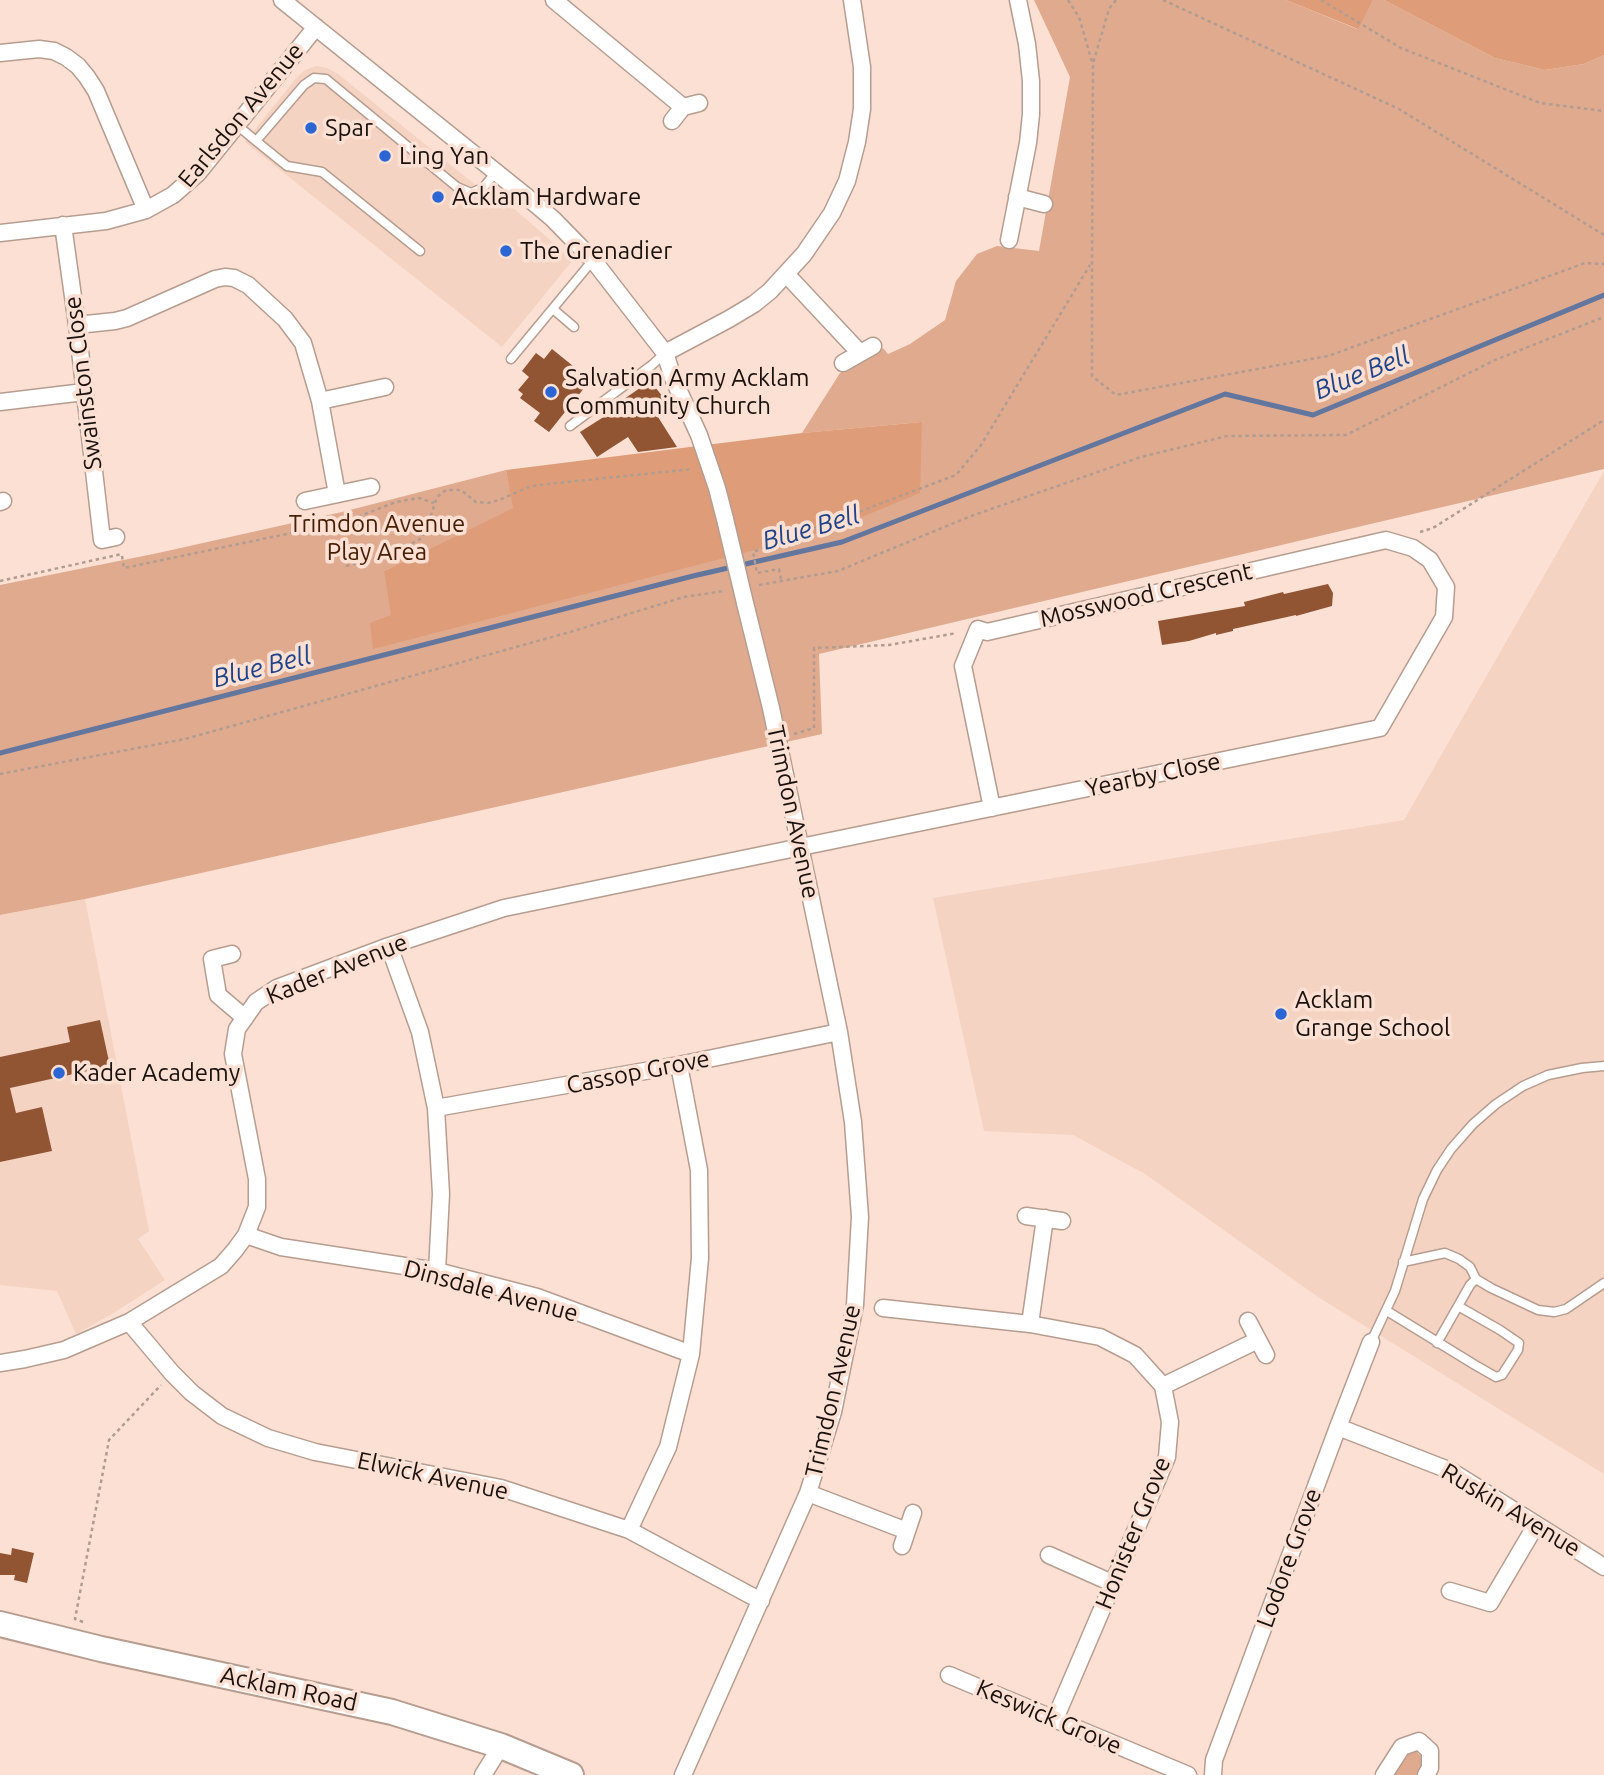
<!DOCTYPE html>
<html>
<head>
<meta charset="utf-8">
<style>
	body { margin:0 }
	canvas { display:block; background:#fbe0d3 }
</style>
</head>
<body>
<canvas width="1604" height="1775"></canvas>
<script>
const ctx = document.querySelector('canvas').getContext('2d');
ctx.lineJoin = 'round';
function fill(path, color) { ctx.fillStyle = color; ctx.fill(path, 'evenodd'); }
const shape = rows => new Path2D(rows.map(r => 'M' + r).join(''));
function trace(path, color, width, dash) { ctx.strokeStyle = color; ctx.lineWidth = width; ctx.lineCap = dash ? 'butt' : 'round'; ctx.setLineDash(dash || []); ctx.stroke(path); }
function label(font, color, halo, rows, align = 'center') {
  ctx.font = font + ' Ubuntu,sans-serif'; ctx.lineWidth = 7; ctx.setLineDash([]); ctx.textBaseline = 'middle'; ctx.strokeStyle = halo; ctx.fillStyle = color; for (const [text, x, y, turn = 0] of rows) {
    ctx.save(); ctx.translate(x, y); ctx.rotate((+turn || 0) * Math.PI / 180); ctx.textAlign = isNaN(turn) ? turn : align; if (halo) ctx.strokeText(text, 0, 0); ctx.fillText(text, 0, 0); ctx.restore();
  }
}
const built = shape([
	[316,66,327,68,338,74,488,195,492,190,548,238,572,261,502,347,245,142,297,77,305,70],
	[1604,471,1604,1474,1318,1297,1145,1174,1073,1135,984,1131,933,898,1404,820],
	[85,899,149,1231,138,1239,165,1280,112,1314,76,1334,57,1291,0,1285,0,915]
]);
const green = shape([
	[1034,0,1286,0,1357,29,1373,0,1384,0,1495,58,1545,70,1584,64,1604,55,1604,469,819,654,822,734,85,899,0,915,0,585,158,553,342,512,506,470,514,508,384,571,922,422,802,433,840,373,883,348,888,354,910,344,945,320,956,281,977,254,997,246,1039,251,1070,77],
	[1408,1751,1417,1752,1422,1757,1422,1766,1416,1775,1389,1775]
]);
const forest = shape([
	[1286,0,1373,0,1358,29],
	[1384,0,1604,0,1604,55,1584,64,1545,70,1495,58],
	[922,422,920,493,828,531,373,649,370,623,391,615,384,571,513,508,506,470,802,433]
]);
const stream = shape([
	[0,753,693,576,842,542,1225,394,1313,415,1604,295]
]);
const building = shape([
	[552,349,578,370,577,372,589,382,549,432,534,421,540,413,520,398,523,394,518,390,529,377,522,371,536,353,544,359],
	[648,387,655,387,663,397,663,404,658,417,677,447,638,452,628,437,597,457,580,432,613,411,611,408,640,388],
	[1328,584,1333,593,1332,606,1296,616,1296,615,1233,629,1233,631,1216,635,1216,633,1189,641,1162,645,1158,621,1245,606,1244,602,1283,592,1284,594],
	[100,1020,110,1066,10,1088,16,1113,42,1107,52,1151,0,1162,0,1057,70,1042,67,1027],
	[12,1548,34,1553,27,1583,14,1580,15,1575,0,1575,0,1553,11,1555]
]);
const path = shape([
	[1068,0,1079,17,1092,62],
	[1116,0,1109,9,1093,63,1092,262,1092,376,1116,395,1328,356,1585,263,1604,264],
	[1163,0,1399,109,1604,235],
	[1321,0,1401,48,1540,103,1604,111],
	[1420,532,1433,528,1604,420],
	[122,556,124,568,344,522,396,502,419,498,434,503],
	[346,566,389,555,422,538,426,530,437,497,446,490,461,490,476,502,488,503,499,500,529,487,538,485,693,469],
	[781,579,779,569,757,573,753,552,956,475,981,445,1090,265],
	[0,581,122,554],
	[759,585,838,571,971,516,1141,457,1227,436,1346,435,1495,360,1604,317],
	[794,734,814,728,814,648,889,645,957,633],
	[0,774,185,739,570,632,684,597,724,591],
	[83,1622,75,1619,109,1440,161,1385]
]);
const lane = shape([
	[237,125,256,141,304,85,314,78,326,79,457,187,471,193,483,188,496,172],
	[256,141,287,166,322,172,420,251],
	[553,309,574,327],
	[511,359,593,260],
	[570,426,652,365,665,353],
	[1403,1262,1445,1253,1459,1259,1470,1267,1476,1279,1491,1288,1538,1310,1554,1312,1566,1309,1604,1283],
	[1387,1311,1475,1365,1496,1377,1502,1375,1518,1350,1519,1343,1500,1330,1458,1306],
	[1371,1342,1395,1291,1423,1199,1437,1170,1451,1149,1473,1124,1496,1104,1523,1086,1548,1075,1582,1068,1604,1066],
	[1437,1343,1470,1285,1476,1279]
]);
const street = shape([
	[282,0,527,197,553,219,593,260,665,353,673,378,699,435,717,488,725,519],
	[554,0,683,107,699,103],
	[0,53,39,49,54,51,66,57,78,66,87,77,96,91,146,210],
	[672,121,683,107],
	[1017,197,1044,204],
	[63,225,77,325,102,540,116,537],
	[0,233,106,221,146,210,173,195,198,173,316,27],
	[1009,240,1028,143,1031,114,1031,81,1027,44,1018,0],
	[787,275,860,353],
	[77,325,115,321,127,318,215,279,225,277,234,278,248,285,285,319,303,343,320,401,337,494],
	[665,353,729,319,754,304,770,291,804,254,832,213,847,181,857,142,862,109,862,67,852,0],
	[843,363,873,346],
	[320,401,385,387],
	[0,402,84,392],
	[305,501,371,487],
	[0,502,3,501],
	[389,946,420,1032,436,1108,441,1194,437,1271],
	[232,954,212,959,218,995,245,1018],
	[436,1108,679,1065,839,1032],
	[1026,1216,1062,1221],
	[246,1235,281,1247,437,1271,537,1297,691,1354],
	[883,1308,1030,1324,1100,1337,1135,1355,1163,1386,1170,1422,1167,1457,1055,1719],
	[1248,1321,1266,1355],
	[129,1322,172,1373,192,1393,222,1416,268,1438,315,1452,501,1488,629,1530,761,1601],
	[1030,1324,1045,1218],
	[0,1363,25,1359,64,1350,129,1322,221,1266,235,1250,246,1235,257,1207,257,1179,233,1054,237,1029,256,1002,277,988,389,946,504,908,1380,728,1444,617,1446,587,1430,560,1413,548,1386,540,987,632,978,629,963,666,992,808],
	[1163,1386,1258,1340],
	[1338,1427,1451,1471,1604,1567],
	[808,1493,907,1531],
	[629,1530,668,1447,691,1354,700,1258,699,1170,679,1065],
	[902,1546,913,1513],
	[1049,1555,1112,1583],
	[1450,1591,1490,1603,1536,1525],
	[949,1675,1188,1775],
	[483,1775,501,1746],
	[683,1775,808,1493,833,1412,855,1305,860,1217,853,1122,839,1032,771,708,745,603],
	[1213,1775,1214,1760,1338,1427,1371,1342],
	[1384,1775,1402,1747,1419,1741,1430,1751,1430,1768,1426,1775]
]);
const primary = shape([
	[0,1624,101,1649,392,1712,501,1746,571,1775]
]);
const streetBridge = shape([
	[725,519,745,603]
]);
const markers = [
	[311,128,7,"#2b66d4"],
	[385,156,7,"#2b66d4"],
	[438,197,7,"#2b66d4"],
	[506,251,7,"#2b66d4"],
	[551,392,7,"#2b66d4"],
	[1281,1014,7,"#2b66d4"],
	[59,1073,7,"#2b66d4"]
];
const streetNames = [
	["Earlsdon Avenue",241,115,-50],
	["Swainston Close",83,383,-97],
	["Mosswood Crescent",1146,595,-13],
	["Yearby Close",1153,775,-12],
	["Trimdon Avenue",793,812,78],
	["Kader Avenue",337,969,-22],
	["Cassop Grove",638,1072,-11],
	["Dinsdale Avenue",491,1291,15],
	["Trimdon Avenue",833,1391,-77],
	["Elwick Avenue",433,1476,12],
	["Ruskin Avenue",1511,1510,31],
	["Honister Grove",1133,1533,-68],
	["Lodore Grove",1289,1558,-70],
	["Acklam Road",289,1689,12],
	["Keswick Grove",1049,1717,23]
];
const poiNames = [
	["Spar",325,128],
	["Ling Yan",399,156],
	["Acklam Hardware",452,197],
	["The Grenadier",520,251],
	["Salvation Army Acklam",565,378],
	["Community Church",565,406],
	["Acklam",1295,1000],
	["Grange School",1295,1028],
	["Kader Academy",73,1073]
];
const parkNames = [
	["Trimdon Avenue",377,524],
	["Play Area",377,552]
];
const waterNames = [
	["Blue Bell",1362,373,-22],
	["Blue Bell",811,528,-16],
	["Blue Bell",262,667,-14]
];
fill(built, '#f5d3c2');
fill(green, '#e0aa8f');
fill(forest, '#de9c79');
trace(stream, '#62769e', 5);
fill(building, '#915534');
trace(lane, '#b69d90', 11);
trace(street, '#b69d90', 19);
trace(primary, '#b69d90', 28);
trace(path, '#b19c92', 2.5, [3.5, 3.5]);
trace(lane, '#fff', 8);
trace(street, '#fff', 16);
trace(primary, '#fff', 24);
trace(streetBridge, '#b69d90', 19, []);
trace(streetBridge, '#fff', 16);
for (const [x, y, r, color] of markers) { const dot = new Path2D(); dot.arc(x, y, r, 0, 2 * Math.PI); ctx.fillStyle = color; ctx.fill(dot); trace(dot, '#fbe0d3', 2.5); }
label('24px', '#1a110d', '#fbe0d3', streetNames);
label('24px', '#1a110d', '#fbe0d3', poiNames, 'left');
label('24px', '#471d03', '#fbe0d3', parkNames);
label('italic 26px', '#1e4388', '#fbe0d3', waterNames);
</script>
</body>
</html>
